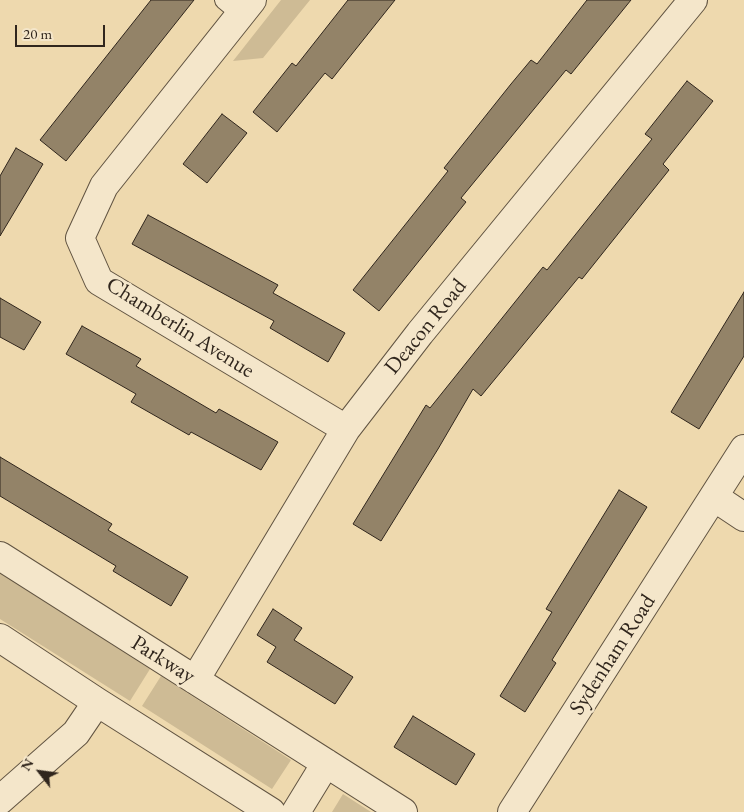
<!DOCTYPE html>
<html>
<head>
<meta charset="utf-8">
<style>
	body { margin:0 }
	#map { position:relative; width:744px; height:812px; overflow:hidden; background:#eed9ae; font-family:"EB Garamond",serif }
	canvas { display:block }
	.north { position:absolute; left:15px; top:747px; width:50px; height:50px; -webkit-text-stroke:4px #f4e6ca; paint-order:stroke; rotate:300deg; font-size:14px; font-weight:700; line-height:20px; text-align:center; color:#30261d }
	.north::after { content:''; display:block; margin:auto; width:18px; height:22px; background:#30261d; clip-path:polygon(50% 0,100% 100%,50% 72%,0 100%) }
	.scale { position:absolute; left:15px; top:25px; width:90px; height:22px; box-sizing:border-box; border:2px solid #30261d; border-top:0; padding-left:6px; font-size:15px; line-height:18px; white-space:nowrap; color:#30261d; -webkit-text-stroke:4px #f4e6ca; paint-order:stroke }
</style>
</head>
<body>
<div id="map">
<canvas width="744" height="812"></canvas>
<div class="north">N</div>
<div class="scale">20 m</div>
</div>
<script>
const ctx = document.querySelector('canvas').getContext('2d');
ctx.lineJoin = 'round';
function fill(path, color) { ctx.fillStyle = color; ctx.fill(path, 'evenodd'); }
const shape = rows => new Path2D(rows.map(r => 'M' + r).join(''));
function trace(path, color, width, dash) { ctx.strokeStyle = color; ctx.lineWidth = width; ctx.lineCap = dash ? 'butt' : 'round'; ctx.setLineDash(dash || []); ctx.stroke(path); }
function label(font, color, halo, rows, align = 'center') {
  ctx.font = font + ' "EB Garamond",serif'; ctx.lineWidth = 5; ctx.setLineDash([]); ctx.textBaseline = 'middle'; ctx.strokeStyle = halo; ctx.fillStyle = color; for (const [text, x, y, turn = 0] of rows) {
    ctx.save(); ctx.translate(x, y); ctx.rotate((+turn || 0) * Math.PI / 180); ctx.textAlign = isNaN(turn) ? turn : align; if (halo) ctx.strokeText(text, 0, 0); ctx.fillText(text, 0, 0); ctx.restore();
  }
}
const green = shape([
	[281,0,310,0,263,58,233,61],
	[0,573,150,669,130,701,0,619],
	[161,676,291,760,272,789,142,706],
	[343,794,371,812,332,812]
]);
const building = shape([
	[151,0,194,0,66,161,40,140,151,0],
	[348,0,395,0,332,79,325,73,277,132,253,112,292,63,296,66,348,0],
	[587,0,631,0,571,74,566,70,461,198,466,202,379,311,353,290,448,171,444,168,511,84,531,60,537,64,587,0],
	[687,81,713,101,663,164,669,170,582,279,579,277,481,396,473,389,438,449,381,541,353,524,426,405,430,408,543,267,547,270,652,139,645,134,687,81],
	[222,114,247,133,207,183,183,164,222,114],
	[16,148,43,164,0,236,0,176,16,148],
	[148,215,278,285,273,293,345,333,328,362,270,328,274,321,132,244,148,215],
	[744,292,744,356,699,429,671,412,744,292],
	[0,298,41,322,24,350,0,337,0,298],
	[82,326,141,359,136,366,216,413,219,409,278,442,261,470,191,432,189,435,131,402,136,394,66,354,82,326],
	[0,457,112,524,108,530,188,577,171,606,113,571,116,566,0,496,0,457],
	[619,490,647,507,552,660,556,663,525,712,500,696,552,612,546,609,619,490],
	[273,609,302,628,294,640,353,677,335,704,267,662,276,647,257,635,273,609],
	[413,716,475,754,456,785,394,747,413,716]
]);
const service = shape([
	[224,0,241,14]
]);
const minor = shape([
	[252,0,104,186,80,238,99,281,346,429],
	[714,497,744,517],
	[0,556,403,812],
	[0,638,97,702,271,812],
	[195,680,346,429,420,333,693,0],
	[0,800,76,733,97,702],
	[296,812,326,763],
	[512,812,744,449]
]);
const streetNames = [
	["Deacon Road",426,327,-51],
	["Chamberlin Avenue",180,328,32],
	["Sydenham Road",613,655,-57],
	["Parkway",163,660,32]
];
fill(green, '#cebb95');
fill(building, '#938368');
trace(building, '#30261d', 1);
trace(service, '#605341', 20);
trace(minor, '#605341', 30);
trace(service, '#f4e6ca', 18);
trace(minor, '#f4e6ca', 28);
label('22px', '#30261d', '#f4e6ca', streetNames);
</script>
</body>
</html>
